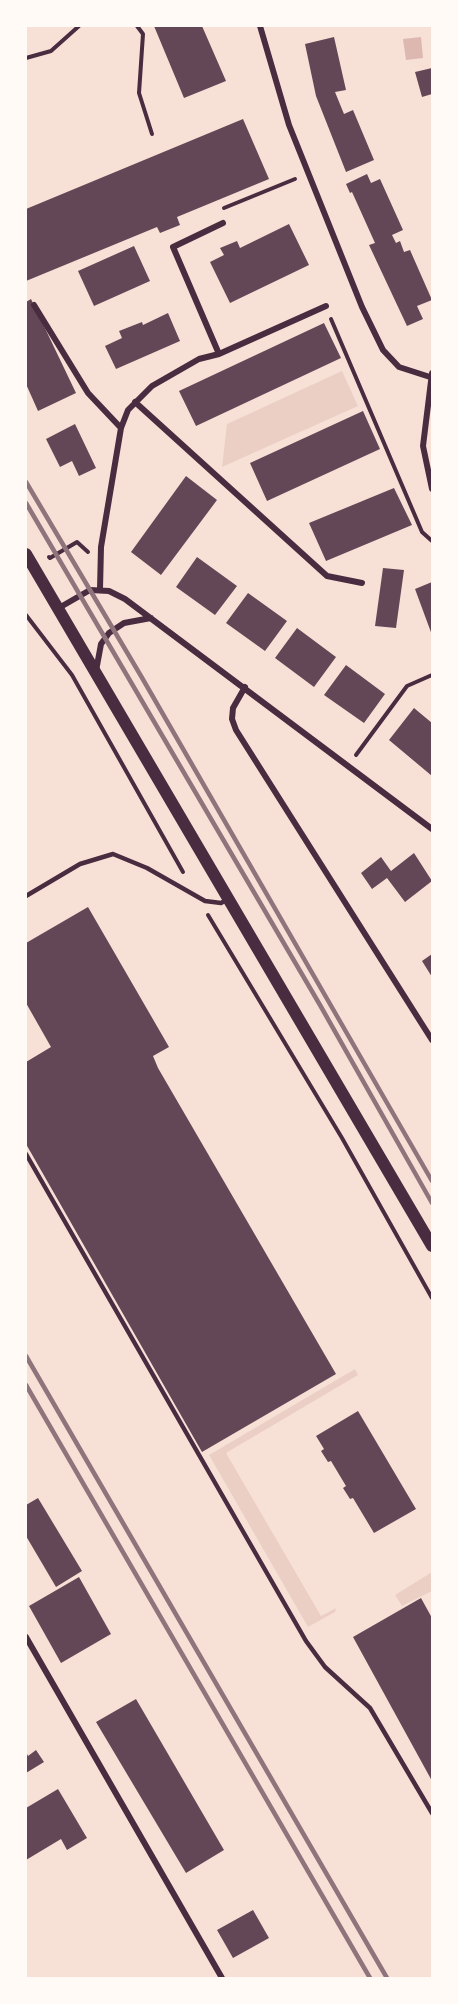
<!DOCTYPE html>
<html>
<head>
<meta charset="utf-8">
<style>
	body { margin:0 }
	#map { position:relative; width:458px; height:2004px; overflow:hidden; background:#f7e1d7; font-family:Karla,sans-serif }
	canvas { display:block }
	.frame { position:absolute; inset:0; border:27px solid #fffaf5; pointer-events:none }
</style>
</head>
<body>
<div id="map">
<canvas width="458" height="2004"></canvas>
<div class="frame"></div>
</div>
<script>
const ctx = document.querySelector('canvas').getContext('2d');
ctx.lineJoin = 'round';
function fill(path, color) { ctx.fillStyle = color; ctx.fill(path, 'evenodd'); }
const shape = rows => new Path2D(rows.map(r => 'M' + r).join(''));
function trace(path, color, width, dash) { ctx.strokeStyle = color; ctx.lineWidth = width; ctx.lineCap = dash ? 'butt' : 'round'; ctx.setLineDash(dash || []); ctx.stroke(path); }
const green = shape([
	[342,371,358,406,222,467,227,424],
	[355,1369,358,1375,226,1453,321,1616,336,1608,335,1612,308,1627,209,1455],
	[432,1572,432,1591,402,1606,395,1595]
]);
const water = shape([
	[421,37,423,58,406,60,403,39]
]);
const building = shape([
	[154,26,202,26,226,81,184,98],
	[334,37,346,90,335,92,344,114,353,110,374,160,346,172,316,96,305,44],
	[432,68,432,94,422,97,415,72],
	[243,119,269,179,177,217,180,225,160,233,157,227,26,281,26,209],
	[367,174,371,183,380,179,403,230,392,235,396,243,400,241,404,252,410,250,432,300,417,306,423,319,407,326,369,245,375,243,352,192,350,193,346,184],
	[289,224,309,265,230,303,210,262,224,255,220,248,237,241,240,248],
	[134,246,150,281,94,306,78,271],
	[31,299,76,393,38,411,26,384,26,302],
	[168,313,180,341,116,369,105,346,122,338,119,331,142,322,143,325],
	[324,323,341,358,196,426,179,391],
	[363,411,380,449,267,501,250,463],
	[75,424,96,468,79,476,72,461,60,467,46,439],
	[186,476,217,500,161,575,131,552],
	[394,488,412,525,326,561,309,523],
	[197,557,237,586,215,615,176,587],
	[383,568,404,570,396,628,375,626],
	[432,582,432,635,415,589],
	[248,593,287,621,265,651,226,623],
	[297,628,336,657,314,687,275,658],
	[346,665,385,694,364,723,324,695],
	[414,708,432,723,432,776,389,740],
	[414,853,432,881,405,902,387,878,372,889,361,873,381,857,391,871],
	[88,907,169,1047,153,1056,158,1068,336,1374,202,1452,26,1144,26,1062,51,1047,26,1003,26,943],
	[432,954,432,977,422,961],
	[358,1411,416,1509,374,1533,353,1498,350,1499,343,1488,346,1486,331,1461,328,1462,321,1451,324,1449,316,1436],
	[38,1498,82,1571,56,1587,26,1536,26,1505],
	[79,1577,111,1634,61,1663,29,1606],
	[421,1598,432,1618,432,1781,353,1637],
	[136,1699,224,1850,186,1873,96,1722],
	[36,1750,44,1762,26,1773,26,1752,28,1756],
	[58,1789,87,1838,67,1850,61,1839,26,1860,26,1808],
	[253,1910,269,1938,233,1958,217,1930]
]);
const path = shape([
	[137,26,143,34,139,93,152,134],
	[26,58,51,51,79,26],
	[224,208,295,179],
	[331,319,422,532,432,541],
	[49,557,50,558,77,542,88,552],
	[26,615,72,675,183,872],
	[356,755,407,686,432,675],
	[208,915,342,1138,432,1298]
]);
const service = shape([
	[26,896,80,864,113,854,147,868,205,901,221,903,228,899],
	[26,1154,306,1641,325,1667,370,1708,432,1813]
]);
const minor = shape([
	[260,26,289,125,362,307,383,350,399,367,430,377],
	[34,305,88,393,121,428],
	[219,354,173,247,223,223],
	[432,373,423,446,432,489],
	[135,402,327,576,362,583],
	[100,589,101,547,121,428,128,410,152,386,199,359,219,354,326,306],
	[57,609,90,590,109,591,125,599,432,829],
	[96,671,101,644,109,633,124,623,151,618],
	[245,687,233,708,232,719,236,730,432,1040],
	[26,1637,222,1978]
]);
const secondary = shape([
	[26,554,432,1246]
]);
const rail = shape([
	[26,482,141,676,432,1181],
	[26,503,320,1005,432,1203],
	[26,1356,387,1978],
	[26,1385,370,1978]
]);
fill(green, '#ebcfc5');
fill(water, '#dcb8b0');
fill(building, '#644757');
trace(path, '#4a2c40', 4);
trace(service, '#4a2c40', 4.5);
trace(minor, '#4a2c40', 6);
trace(secondary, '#4a2c40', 12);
trace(rail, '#8f747c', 4.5);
</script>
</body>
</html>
